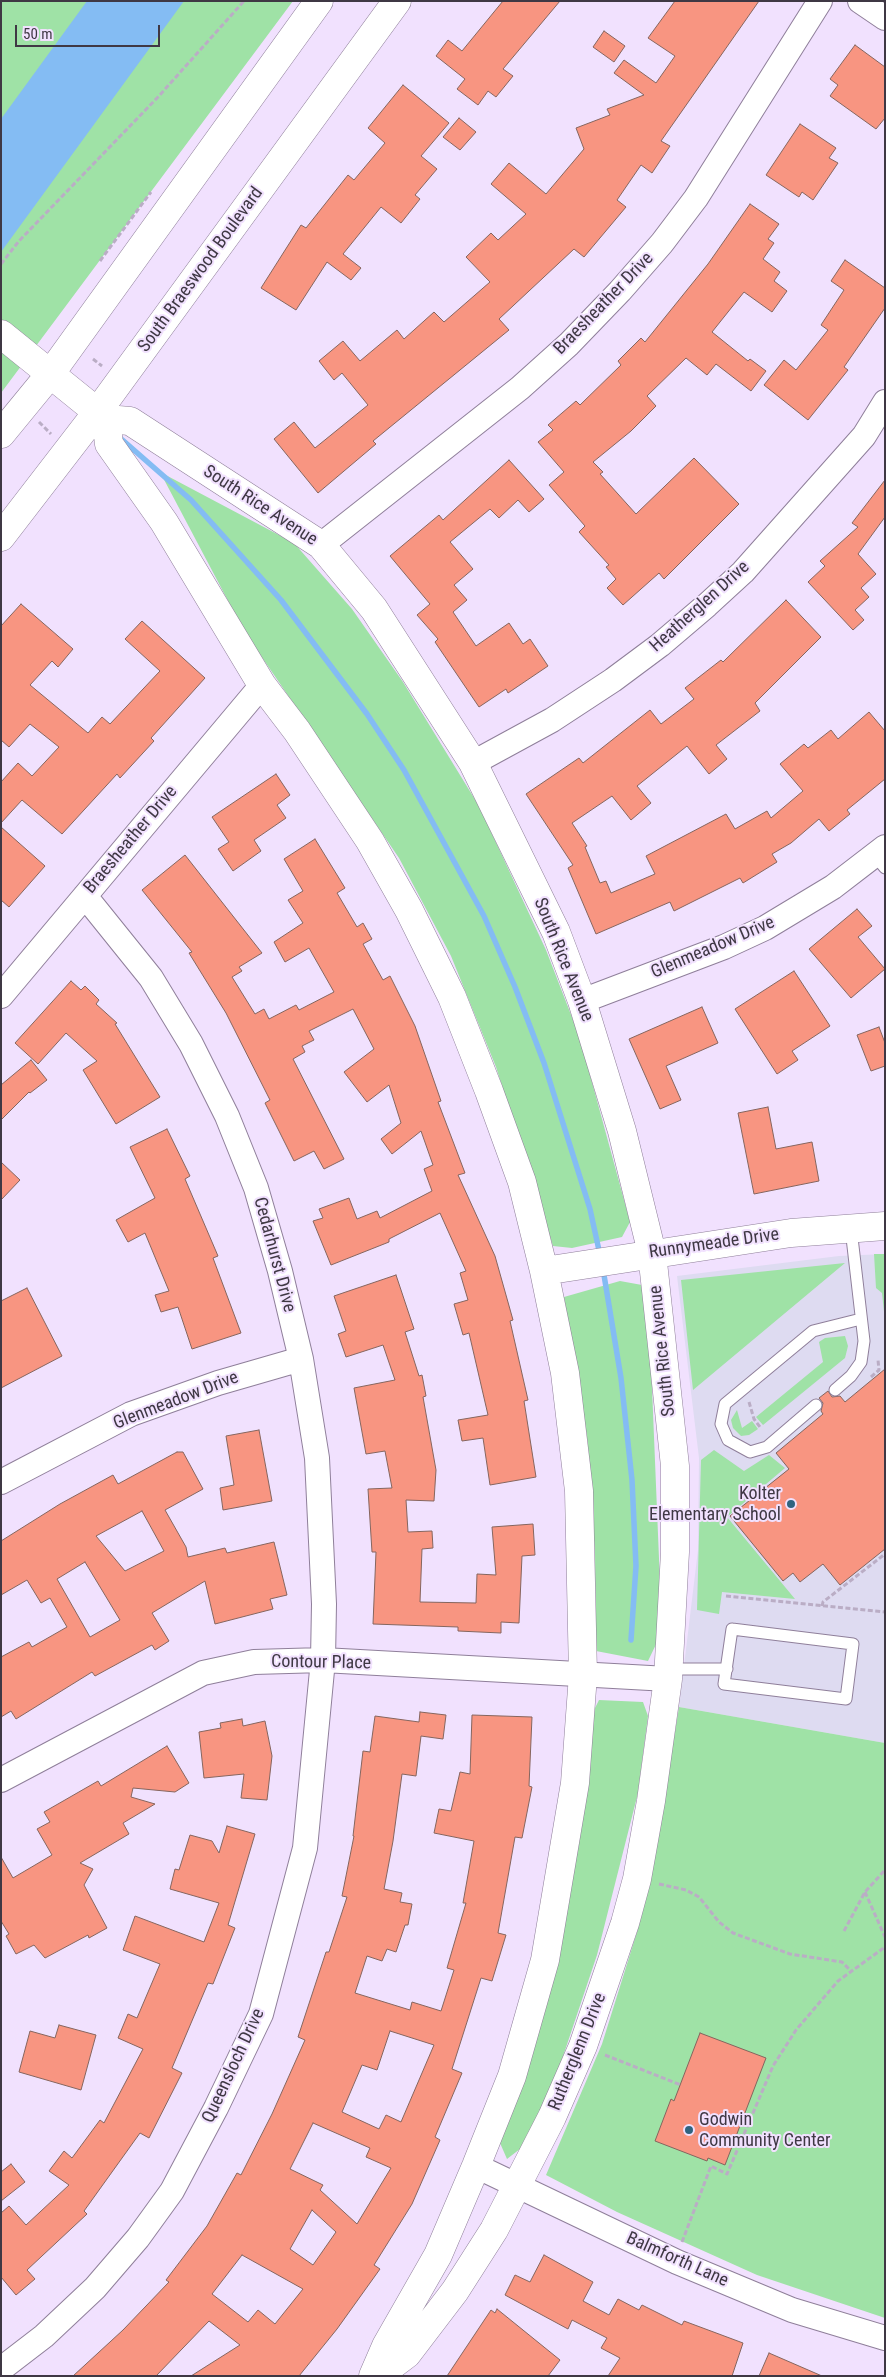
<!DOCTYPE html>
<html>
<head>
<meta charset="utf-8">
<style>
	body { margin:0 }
	#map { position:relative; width:886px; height:2377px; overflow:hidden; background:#f1e1fe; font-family:"Roboto Condensed",sans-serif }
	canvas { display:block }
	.frame { position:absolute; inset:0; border:2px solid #3f3844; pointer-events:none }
	.scale { position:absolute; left:15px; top:25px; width:145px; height:22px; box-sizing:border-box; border:2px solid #3f3844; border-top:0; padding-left:6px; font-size:15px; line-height:18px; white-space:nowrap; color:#3f3844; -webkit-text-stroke:4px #f1e1fe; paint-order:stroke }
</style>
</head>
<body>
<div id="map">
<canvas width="886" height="2377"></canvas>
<div class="frame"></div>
<div class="scale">50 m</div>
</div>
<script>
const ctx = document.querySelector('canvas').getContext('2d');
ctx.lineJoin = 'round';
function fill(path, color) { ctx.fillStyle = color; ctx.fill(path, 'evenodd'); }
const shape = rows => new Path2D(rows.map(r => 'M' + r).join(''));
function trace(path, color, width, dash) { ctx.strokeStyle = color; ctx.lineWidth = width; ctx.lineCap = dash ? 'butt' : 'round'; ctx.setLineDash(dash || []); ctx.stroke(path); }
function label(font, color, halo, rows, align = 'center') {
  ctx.font = font + ' "Roboto Condensed",sans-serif'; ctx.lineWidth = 4; ctx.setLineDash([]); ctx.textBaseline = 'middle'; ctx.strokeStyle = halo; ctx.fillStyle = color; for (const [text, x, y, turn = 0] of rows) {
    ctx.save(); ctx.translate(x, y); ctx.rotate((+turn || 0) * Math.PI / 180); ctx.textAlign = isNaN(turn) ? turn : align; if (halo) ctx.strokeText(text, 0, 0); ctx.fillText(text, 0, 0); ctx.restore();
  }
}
const education = shape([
	[885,1254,885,1743,679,1707,698,1550,699,1458,677,1276,839,1256]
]);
const green = shape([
	[1,1,293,1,1,393],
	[160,472,294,543,352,609,403,682,479,806,546,950,580,1038,630,1222,622,1237,572,1248,553,1246,496,1067,451,956,399,858,244,631],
	[874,1254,885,1254,885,1321,882,1293,876,1288],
	[845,1263,693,1390,681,1280],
	[620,1281,642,1285,650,1339,662,1632,648,1661,596,1651,595,1555,587,1437,564,1297],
	[845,1336,848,1346,845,1358,763,1425,756,1417,823,1362,819,1342,825,1338],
	[737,1410,742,1428,752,1421,758,1429,749,1435,741,1436,733,1428,731,1420],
	[714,1450,744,1471,769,1455,785,1468,727,1517,795,1599,722,1592,719,1614,697,1610,701,1460],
	[599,1700,643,1702,648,1716,638,1793,597,1955,548,2101,529,2142,507,2159,500,2143,548,1984,594,1710],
	[679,1707,885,1743,885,2318,757,2275,617,2212,546,2175,602,2044,637,1932,655,1855]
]);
const water = shape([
	[87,1,184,1,1,252,1,119]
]);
const stream = shape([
	[119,437,191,500,281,600,367,714,404,770,484,916,515,987,544,1063,590,1209,600,1255],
	[603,1269,621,1378,632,1480,636,1566,631,1640]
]);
const building = shape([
	[503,1,560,1,503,69,513,76,496,97,488,91,478,105,457,89,465,79,436,56,448,40,462,51,503,1],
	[675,1,759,1,661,141,670,146,652,173,641,165,617,200,626,207,584,257,574,249,499,319,509,330,373,441,376,444,318,493,274,439,294,422,315,448,368,405,342,373,334,380,319,361,343,341,360,361,397,330,404,339,434,312,444,322,490,282,466,257,491,233,498,240,526,214,491,184,509,163,546,194,584,149,576,128,610,115,607,109,644,95,614,73,624,60,656,83,675,56,648,38,675,1],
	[604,31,625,46,614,62,593,47,604,31],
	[855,45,885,67,885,118,876,129,830,96,838,85,830,79,855,45],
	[403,85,449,123,421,156,437,169,415,195,420,199,401,223,381,207,343,254,361,268,351,280,327,262,296,310,261,288,301,225,306,228,348,175,354,180,385,143,368,128,403,85],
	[459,118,476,132,460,150,443,137,459,118],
	[800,124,836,148,829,158,838,163,813,200,802,192,799,197,766,175,800,124],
	[750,204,779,224,768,239,774,243,763,259,780,272,774,281,787,291,772,312,744,292,712,332,748,361,750,359,766,371,751,391,716,364,707,375,686,358,647,396,656,406,631,431,593,462,603,472,600,474,636,514,694,458,739,504,664,579,659,573,623,605,607,588,616,579,606,567,609,565,579,532,585,526,549,485,564,472,538,442,553,430,548,425,576,401,580,405,621,365,618,361,641,338,645,342,708,264,750,204],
	[845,260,885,288,885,308,844,367,848,370,808,420,764,385,784,360,796,370,828,330,821,325,844,290,831,281,845,260],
	[509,460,544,499,529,512,518,500,499,518,490,509,450,542,473,569,454,585,467,600,453,612,476,646,509,623,523,644,530,639,548,666,508,693,506,689,479,707,435,642,438,639,417,615,430,604,390,556,439,515,443,520,509,460],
	[885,480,885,517,858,554,876,574,861,588,869,597,855,610,864,620,853,630,808,582,825,566,820,561,858,527,852,523,885,480],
	[786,600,821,637,755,703,760,711,716,745,727,759,709,774,687,746,637,786,651,803,631,820,612,796,572,823,587,846,585,847,600,883,606,881,611,893,655,874,646,856,726,814,735,829,767,811,771,818,803,791,780,764,804,744,808,748,831,730,838,739,869,712,885,731,885,779,847,810,850,814,829,831,819,819,791,843,772,854,777,862,743,883,740,878,674,911,670,902,596,934,568,868,573,865,526,794,579,758,583,763,650,710,661,724,694,699,685,688,721,660,723,662,786,600],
	[21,604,73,649,58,667,52,661,30,685,88,733,102,717,110,724,160,671,125,639,142,621,205,678,151,738,154,741,120,778,117,774,62,834,22,800,1,823,1,782,18,763,32,776,59,747,30,724,9,747,1,740,1,626,21,604],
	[276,774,290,795,277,805,286,818,254,840,261,851,233,871,218,849,229,842,212,817,276,774],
	[1,827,45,866,9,907,1,900,1,827],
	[315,839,345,888,337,893,357,927,363,923,372,939,363,944,383,980,390,976,415,1026,441,1101,438,1102,465,1173,458,1175,495,1256,513,1320,510,1321,528,1400,524,1401,536,1477,490,1485,483,1438,462,1441,458,1420,488,1415,469,1333,463,1335,454,1304,468,1300,460,1273,466,1271,440,1213,389,1239,389,1242,331,1265,313,1221,323,1218,319,1209,349,1198,357,1219,377,1211,380,1218,432,1191,424,1169,433,1165,421,1131,392,1154,381,1139,401,1123,389,1085,367,1102,344,1072,374,1049,353,1009,309,1031,314,1040,302,1046,305,1052,293,1059,344,1159,324,1169,314,1151,294,1161,265,1103,270,1100,226,1013,189,953,192,952,142,890,185,855,262,953,239,967,242,971,232,977,255,1014,264,1009,269,1019,296,1005,299,1010,334,992,309,948,285,962,274,942,303,923,288,900,303,891,284,859,315,839],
	[857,909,872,926,858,937,885,969,851,998,809,949,857,909],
	[794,971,830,1026,792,1051,798,1060,777,1074,735,1009,794,971],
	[71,981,81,990,85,986,99,1000,96,1004,117,1023,115,1024,160,1097,116,1124,83,1070,97,1061,66,1033,38,1064,15,1043,71,981],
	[702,1007,718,1043,666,1066,681,1100,660,1109,629,1039,702,1007],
	[879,1027,885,1043,885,1066,871,1071,857,1035,879,1027],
	[31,1060,47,1080,30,1093,29,1092,1,1120,1,1085,31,1060],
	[768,1107,776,1149,812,1142,819,1181,754,1194,738,1113,768,1107],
	[167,1129,190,1176,185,1179,218,1256,213,1258,241,1333,192,1349,178,1307,161,1312,155,1295,169,1291,145,1233,128,1242,116,1220,155,1198,130,1147,167,1129],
	[1,1162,20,1180,1,1200,1,1162],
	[396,1275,414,1329,405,1332,419,1376,422,1375,426,1396,423,1397,436,1470,434,1501,406,1500,408,1532,432,1531,433,1548,422,1549,420,1602,476,1603,477,1574,496,1575,492,1527,533,1524,535,1555,522,1556,519,1623,501,1622,501,1633,458,1631,458,1627,373,1624,376,1552,372,1552,368,1489,392,1488,385,1451,366,1454,354,1388,395,1380,383,1345,346,1357,338,1334,346,1331,334,1296,396,1275],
	[27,1288,62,1356,1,1388,1,1301,27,1288],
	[885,1369,885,1549,840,1585,823,1564,800,1582,793,1573,783,1581,730,1516,789,1469,776,1453,823,1414,821,1411,823,1403,819,1398,828,1391,832,1397,840,1396,845,1402,885,1369],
	[259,1430,272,1501,223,1510,220,1488,234,1485,226,1436,259,1430],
	[177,1452,183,1452,203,1489,165,1510,186,1547,188,1557,225,1548,227,1553,274,1542,287,1595,270,1599,273,1609,215,1624,205,1581,152,1613,169,1641,155,1650,152,1645,95,1676,92,1672,16,1719,11,1711,1,1717,1,1657,29,1642,32,1647,67,1627,50,1598,41,1603,27,1580,1,1595,1,1541,60,1504,113,1475,118,1484,177,1452],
	[142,1511,164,1551,125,1571,96,1536,142,1511],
	[85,1562,120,1620,90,1637,57,1579,85,1562],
	[420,1712,446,1715,443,1739,421,1736,416,1776,402,1774,393,1841,384,1889,402,1893,400,1902,412,1904,408,1925,405,1925,396,1952,387,1949,382,1961,367,1956,355,1993,410,2010,412,2002,441,2011,454,1970,447,1968,466,1903,463,1903,474,1841,434,1833,439,1809,451,1811,460,1772,470,1774,472,1715,532,1717,529,1786,532,1787,522,1838,515,1837,498,1933,506,1935,492,1981,481,1978,452,2069,462,2073,435,2137,440,2140,412,2204,374,2265,380,2269,337,2329,299,2376,191,2376,240,2345,209,2321,156,2376,73,2376,123,2330,169,2282,166,2280,207,2226,237,2173,241,2175,272,2114,305,2040,298,2037,326,1952,329,1952,347,1897,342,1896,354,1836,353,1836,363,1751,370,1752,375,1716,419,1722,420,1712],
	[390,2031,434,2045,401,2122,386,2115,379,2129,342,2112,362,2065,377,2070,390,2031],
	[313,2123,370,2148,366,2157,391,2168,357,2224,320,2190,323,2185,290,2169,313,2123],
	[312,2210,336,2232,313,2265,290,2249,312,2210],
	[242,2255,303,2289,275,2324,258,2310,248,2322,212,2294,242,2255],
	[242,1719,243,1726,265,1721,272,1756,267,1800,241,1798,244,1774,204,1778,199,1732,221,1728,220,1723,242,1719],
	[167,1746,189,1783,175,1792,133,1788,131,1797,155,1804,123,1823,129,1834,80,1863,93,1869,84,1885,107,1928,89,1938,88,1935,45,1958,34,1945,16,1954,6,1936,9,1934,1,1921,1,1857,13,1878,52,1855,37,1829,50,1822,44,1812,98,1781,101,1786,167,1746],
	[227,1826,255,1834,228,1925,235,1928,213,1984,208,1983,172,2068,182,2073,149,2138,140,2133,84,2211,87,2214,27,2270,35,2279,16,2295,1,2277,1,2213,9,2206,26,2225,69,2185,49,2171,64,2151,72,2158,100,2120,104,2123,143,2049,118,2038,128,2014,137,2018,160,1964,123,1950,135,1916,204,1942,219,1903,170,1889,175,1869,179,1870,190,1835,212,1841,219,1853,227,1826],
	[59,2025,96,2035,81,2090,19,2072,30,2031,55,2038,59,2025],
	[700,2033,766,2058,725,2165,708,2158,707,2161,655,2141,671,2099,674,2101,700,2033],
	[11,2164,25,2182,1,2201,1,2172,11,2164],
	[544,2255,593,2282,583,2301,609,2315,618,2299,639,2310,642,2305,682,2325,684,2321,743,2343,732,2376,608,2376,620,2358,601,2348,607,2338,572,2320,568,2329,505,2295,515,2275,530,2282,544,2255],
	[497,2309,560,2360,548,2376,447,2376,491,2310,495,2313,497,2309],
	[769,2353,822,2376,759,2376,769,2353]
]);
const path = shape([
	[100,261,151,192],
	[1,264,19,241,158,97,244,1],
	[93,359,102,366],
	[39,422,51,434],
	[871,1377,879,1370,878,1360],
	[749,1402,754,1419,760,1427],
	[726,1596,885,1612],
	[822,1606,823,1602,885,1554],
	[659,1884,686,1890,699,1897,719,1922,733,1933,790,1954,842,1962,851,1971],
	[865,1892,885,1937],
	[844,1931,865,1892,885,1870],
	[605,2055,681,2085],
	[682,2242,711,2166,727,2174,773,2066,796,2030,838,1981,885,1947]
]);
const lane = shape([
	[875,856,885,868],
	[835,1390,851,1376,861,1362,864,1341,851,1229],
	[816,1405,767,1447,750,1452,728,1440,721,1424,725,1404,813,1331,861,1319],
	[732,1629,853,1644,846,1699,724,1684,732,1629],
	[671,1676,680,1669,727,1669]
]);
const street = shape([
	[860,1,885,18],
	[321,545,520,388,569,344,620,291,662,243,696,198,820,1],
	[473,763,552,720,613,680,660,645,707,605,743,572,864,436,885,402],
	[1,996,262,685],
	[582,1001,724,947,765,928,833,887,885,847],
	[1,1482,131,1414,218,1383,301,1359],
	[1,1780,203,1673,254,1662,323,1660,668,1679],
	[476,2166,677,2262,792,2310,885,2338],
	[1,2369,44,2336,95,2288,138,2238,172,2191,216,2108,261,2014,305,1848,323,1660,324,1604,317,1458,301,1359,280,1271,256,1188,227,1116,191,1044,151,978,85,896]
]);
const secondary = shape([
	[1,334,106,419,130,421,321,545,374,609,473,763,556,932,582,1001,622,1131,652,1253,675,1466,675,1552,668,1679,651,1801,637,1879,625,1923,583,2046,552,2117,494,2230,455,2291,407,2354,378,2376],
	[106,419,109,444,164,522,262,685,297,731,370,841,409,910,452,997,489,1091,522,1182,544,1271,565,1373,579,1491,583,1675,575,1783,545,1960,512,2076,476,2166,438,2255,386,2346,373,2376],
	[1,434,51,373,319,1],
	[1,537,98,411,397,1],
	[544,1271,791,1233,885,1226]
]);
const markers = [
	[791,1504,5,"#2f6480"],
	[689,2130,5,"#2f6480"]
];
const streetNames = [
	["South Braeswood Boulevard",201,270,-54],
	["Braesheather Drive",604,304,-46],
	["South Rice Avenue",260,506,33],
	["Heatherglen Drive",700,607,-42],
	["Braesheather Drive",131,840,-50],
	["Glenmeadow Drive",713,948,-23],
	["South Rice Avenue",563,960,68],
	["Runnymeade Drive",714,1244,-8],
	["Cedarhurst Drive",274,1255,75],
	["South Rice Avenue",663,1351,-96],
	["Glenmeadow Drive",176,1401,-21],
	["Contour Place",321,1663,1],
	["Rutherglenn Drive",578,2052,-68],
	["Queensloch Drive",234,2066,-65],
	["Balmforth Lane",677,2260,24]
];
const poiNames = [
	["Kolter",781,1494],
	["Elementary School",781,1515],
	["Godwin",699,2120,"left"],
	["Community Center",699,2141,"left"]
];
fill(education, '#dedbf1');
fill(green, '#9fe2a6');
fill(water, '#84bcf3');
trace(stream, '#84bcf3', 5.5);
fill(building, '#f89581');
trace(building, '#85655e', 1);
trace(lane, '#8f7f9a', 13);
trace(street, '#8f7f9a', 26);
trace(secondary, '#8f7f9a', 29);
trace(path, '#baadc5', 3, [5, 2.5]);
trace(lane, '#fff', 11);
trace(street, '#fff', 24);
trace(secondary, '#fff', 28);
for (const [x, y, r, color] of markers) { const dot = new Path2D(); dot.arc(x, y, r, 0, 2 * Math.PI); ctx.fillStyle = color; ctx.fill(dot); trace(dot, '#f1e1fe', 2); }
label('18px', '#3f3844', '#f1e1fe', streetNames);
label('18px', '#3f3844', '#f1e1fe', poiNames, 'right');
</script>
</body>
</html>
